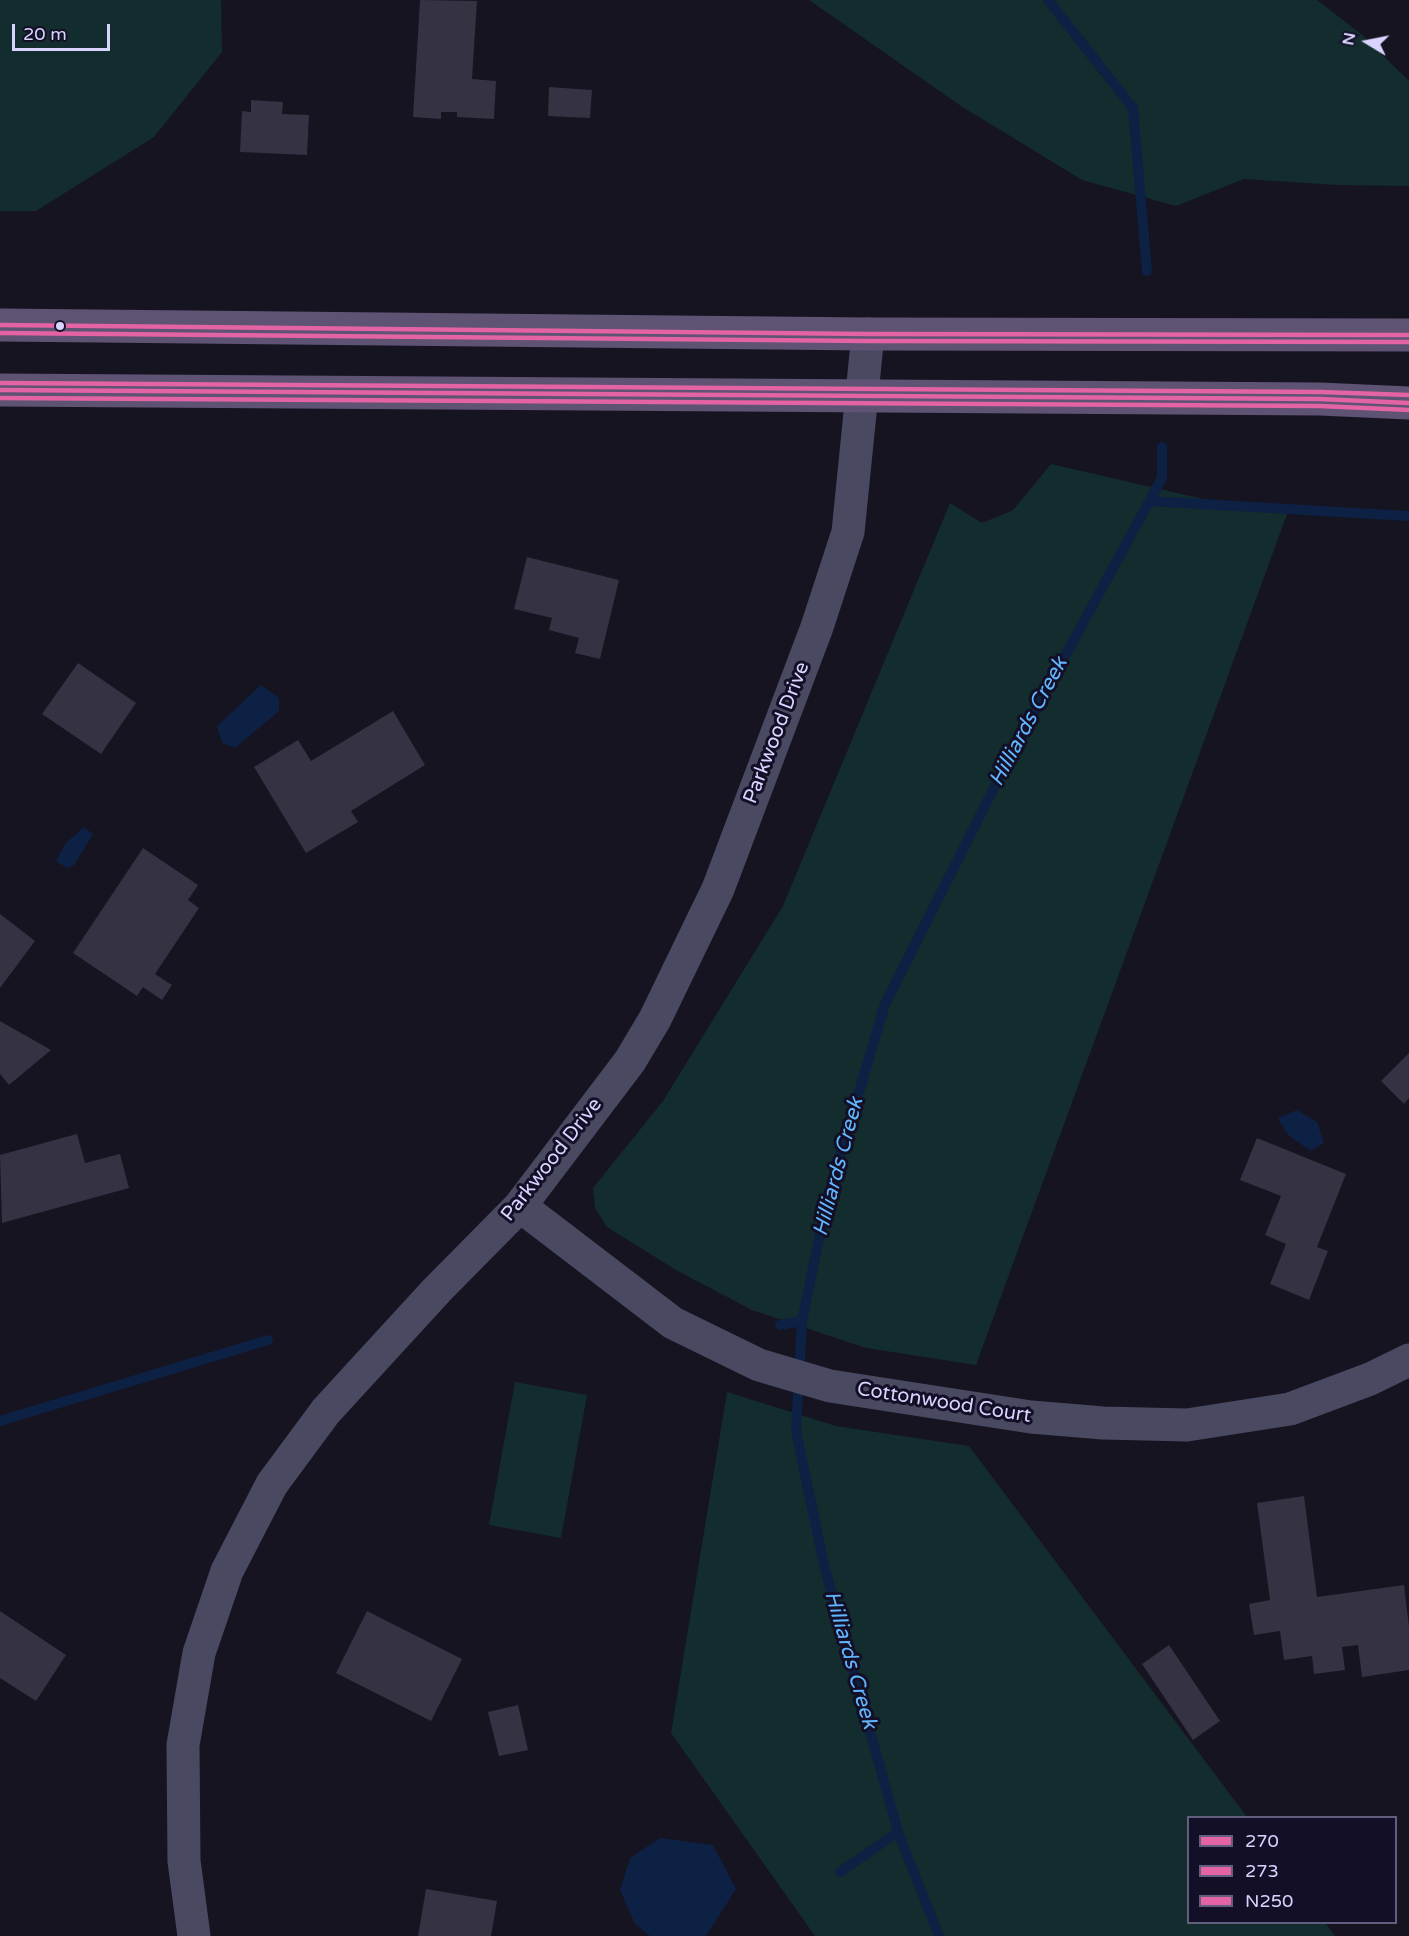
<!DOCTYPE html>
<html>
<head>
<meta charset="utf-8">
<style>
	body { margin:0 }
	#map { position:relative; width:1409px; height:1936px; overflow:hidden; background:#161421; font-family:"Varela Round",sans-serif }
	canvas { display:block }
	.legend { position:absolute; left:1187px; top:1816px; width:210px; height:108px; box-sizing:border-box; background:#130f26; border:2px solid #625e7d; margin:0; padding:8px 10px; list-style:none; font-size:18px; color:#d9d4ff }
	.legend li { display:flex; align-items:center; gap:12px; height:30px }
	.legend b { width:30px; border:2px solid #625e7d }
	.north { position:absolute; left:1337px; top:12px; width:60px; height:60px; -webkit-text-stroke:4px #130f26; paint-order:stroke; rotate:280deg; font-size:16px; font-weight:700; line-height:24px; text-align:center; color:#d9d4ff }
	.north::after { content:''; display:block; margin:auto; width:21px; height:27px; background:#d9d4ff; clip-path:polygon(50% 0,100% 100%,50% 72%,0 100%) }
	.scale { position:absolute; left:12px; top:24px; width:98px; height:27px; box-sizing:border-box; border:3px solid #d9d4ff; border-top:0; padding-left:8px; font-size:18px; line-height:21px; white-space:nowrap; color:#d9d4ff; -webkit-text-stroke:4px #130f26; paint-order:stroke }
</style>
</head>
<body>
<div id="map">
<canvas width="1409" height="1936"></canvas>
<ul class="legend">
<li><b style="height:8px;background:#e463a4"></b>270</li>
<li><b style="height:8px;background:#e463a4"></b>273</li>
<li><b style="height:8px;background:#e463a4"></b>N250</li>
</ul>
<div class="north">N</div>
<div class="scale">20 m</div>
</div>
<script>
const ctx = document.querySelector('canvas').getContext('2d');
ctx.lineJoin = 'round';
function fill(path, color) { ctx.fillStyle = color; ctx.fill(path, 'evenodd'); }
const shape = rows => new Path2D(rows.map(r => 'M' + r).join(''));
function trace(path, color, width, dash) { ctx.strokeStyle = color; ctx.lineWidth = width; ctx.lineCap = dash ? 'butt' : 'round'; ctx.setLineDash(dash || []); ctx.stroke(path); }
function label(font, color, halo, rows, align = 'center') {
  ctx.font = font + ' "Varela Round",sans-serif'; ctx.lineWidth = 6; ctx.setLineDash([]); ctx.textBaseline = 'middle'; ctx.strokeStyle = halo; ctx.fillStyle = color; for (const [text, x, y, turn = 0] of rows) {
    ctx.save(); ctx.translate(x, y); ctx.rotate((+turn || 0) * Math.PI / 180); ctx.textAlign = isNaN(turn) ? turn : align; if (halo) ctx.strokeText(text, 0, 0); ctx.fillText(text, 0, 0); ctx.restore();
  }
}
const green = shape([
	[0,0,221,0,222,52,154,137,36,211,0,211],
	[809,0,1317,0,1361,34,1409,81,1409,186,1336,185,1244,179,1176,206,1082,180,961,106],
	[1051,464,1212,501,1290,506,976,1365,866,1348,752,1310,676,1270,607,1227,595,1208,593,1188,663,1101,783,906,950,503,982,523,1013,510],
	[515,1382,587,1395,561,1538,489,1525],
	[727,1392,836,1426,969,1446,1247,1817,1188,1818,1188,1922,1325,1923,1335,1936,815,1936,671,1733]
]);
const water = shape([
	[261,685,279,698,279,711,235,748,222,743,217,726],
	[84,827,93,834,74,865,67,868,56,861,65,844],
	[1297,1110,1317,1122,1324,1143,1311,1151,1288,1135,1278,1118],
	[660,1838,713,1845,736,1889,706,1936,650,1936,635,1924,620,1890,630,1858]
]);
const stream = shape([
	[1048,0,1133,108,1147,271],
	[1149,501,1409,516],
	[780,1325,802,1321],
	[0,1421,268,1340],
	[840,1872,898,1832],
	[939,1936,898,1832,824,1565,796,1431,802,1321,827,1200,885,1004,1002,772,1162,478,1162,447]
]);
const building = shape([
	[420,0,477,1,472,79,496,81,494,119,457,117,457,112,441,112,441,119,413,117],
	[549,87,592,90,590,118,548,116],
	[251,100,283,102,282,114,309,115,307,155,240,152,242,111,251,112],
	[527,557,619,580,600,659,575,653,579,638,549,630,552,618,514,609],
	[78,663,136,703,101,754,42,714],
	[393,711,425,765,351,811,358,822,306,853,254,767,298,740,311,761],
	[143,848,198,885,188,900,199,908,155,974,172,985,162,1000,143,987,137,996,73,953],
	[0,914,35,941,0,988],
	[0,1021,51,1050,9,1085,0,1074],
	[1409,1053,1409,1098,1404,1104,1381,1081],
	[77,1134,85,1163,120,1154,129,1188,2,1223,0,1155],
	[1257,1138,1346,1174,1317,1247,1328,1251,1309,1300,1270,1284,1286,1244,1265,1235,1281,1196,1240,1180],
	[1304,1496,1317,1597,1404,1585,1409,1627,1409,1670,1362,1677,1358,1645,1342,1647,1345,1670,1314,1674,1312,1656,1284,1660,1280,1631,1254,1635,1249,1604,1270,1600,1257,1503],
	[0,1611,66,1655,36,1701,0,1678],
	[367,1611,462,1659,431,1721,336,1673],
	[1169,1645,1220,1721,1193,1740,1142,1664],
	[518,1705,528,1750,499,1756,488,1712],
	[426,1889,497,1901,491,1936,418,1936]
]);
const minor = shape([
	[520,1206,673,1323,759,1365,830,1386,1031,1417,1103,1423,1187,1425,1290,1409,1370,1379,1409,1360],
	[194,1936,184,1861,183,1745,199,1653,227,1571,272,1484,326,1411,437,1290,520,1206,630,1061,655,1019,718,889,817,627,848,532,868,334]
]);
const major = shape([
	[0,325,868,334,1409,335],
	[0,390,1320,399,1409,403]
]);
const bus1 = shape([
	[0,325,868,334,1409,335],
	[0,390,1320,399,1409,403]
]);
const bus2 = shape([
	[0,333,868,341,1409,342],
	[0,398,1320,406,1409,410]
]);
const bus3 = shape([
	[0,383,1320,392,1409,395]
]);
const markers = [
	[60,326,5,"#d9d4ff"]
];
const streetNames = [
	["Parkwood Drive",777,733,-69],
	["Parkwood Drive",552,1160,-52],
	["Cottonwood Court",944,1403,9]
];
const waterNames = [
	["Hilliards Creek",1029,722,-62],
	["Hilliards Creek",839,1167,-75],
	["Hilliards Creek",850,1660,74]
];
fill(green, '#132c2d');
fill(water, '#0d2144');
trace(stream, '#0d2144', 10);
fill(building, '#343243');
trace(minor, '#4a4962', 33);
trace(major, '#5e5373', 33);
trace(bus1, '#e463a4', 4.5);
trace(bus2, '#e463a4', 4.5);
trace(bus3, '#e463a4', 4.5);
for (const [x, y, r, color] of markers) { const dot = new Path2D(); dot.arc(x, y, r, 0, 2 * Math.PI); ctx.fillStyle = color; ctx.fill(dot); trace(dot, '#130f26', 2); }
label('20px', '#d9d4ff', '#130f26', streetNames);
label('italic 21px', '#62b6ff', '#130f26', waterNames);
</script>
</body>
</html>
